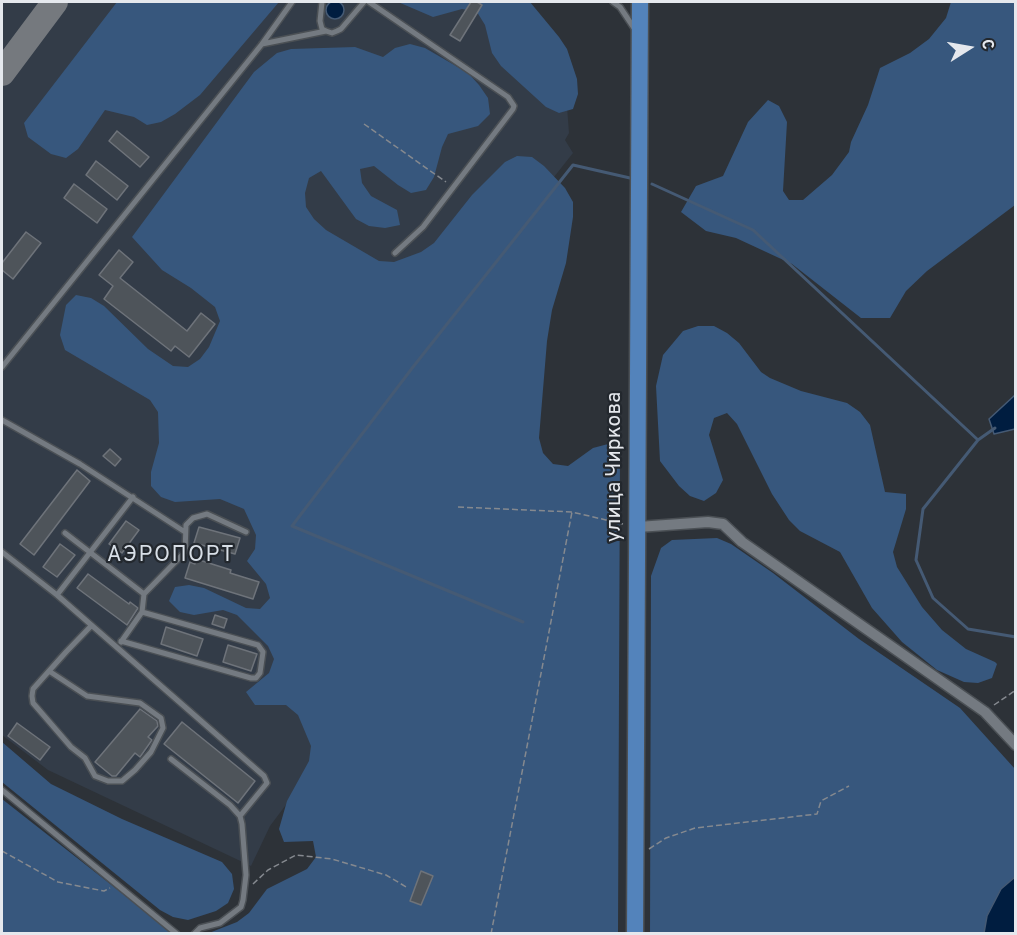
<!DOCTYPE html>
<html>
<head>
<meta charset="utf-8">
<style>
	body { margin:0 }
	#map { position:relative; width:1017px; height:935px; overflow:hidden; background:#2d3238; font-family:Overpass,sans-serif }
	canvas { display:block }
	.frame { position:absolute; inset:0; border:3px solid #e5e8ed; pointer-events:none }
	.north { position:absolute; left:939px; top:18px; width:60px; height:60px; -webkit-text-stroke:4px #23282e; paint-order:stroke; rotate:79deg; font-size:16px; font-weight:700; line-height:24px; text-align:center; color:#e5e8ed }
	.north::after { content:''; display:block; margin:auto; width:21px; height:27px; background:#e5e8ed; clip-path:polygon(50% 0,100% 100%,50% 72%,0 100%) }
</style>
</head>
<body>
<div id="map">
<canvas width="1017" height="935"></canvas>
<div class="frame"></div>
<div class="north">С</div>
</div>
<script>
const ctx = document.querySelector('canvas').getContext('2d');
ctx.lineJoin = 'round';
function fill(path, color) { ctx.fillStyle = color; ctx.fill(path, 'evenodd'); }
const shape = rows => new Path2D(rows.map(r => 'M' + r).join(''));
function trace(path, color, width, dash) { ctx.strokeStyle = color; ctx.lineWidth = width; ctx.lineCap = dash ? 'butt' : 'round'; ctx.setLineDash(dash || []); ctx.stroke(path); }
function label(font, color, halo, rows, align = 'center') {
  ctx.font = font + ' Overpass,sans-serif'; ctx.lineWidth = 4.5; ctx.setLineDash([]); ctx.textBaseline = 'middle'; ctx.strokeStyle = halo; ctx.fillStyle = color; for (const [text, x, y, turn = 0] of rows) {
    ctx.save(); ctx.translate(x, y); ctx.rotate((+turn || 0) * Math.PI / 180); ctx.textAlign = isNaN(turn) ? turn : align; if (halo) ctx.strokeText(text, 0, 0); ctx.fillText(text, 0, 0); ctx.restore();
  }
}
const built = shape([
	[2,2,507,2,566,93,569,133,565,140,573,153,272,533,396,658,270,826,251,866,48,770,2,735]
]);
const green = shape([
	[117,2,279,2,200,95,175,114,161,122,147,125,134,117,105,110,78,149,66,158,51,154,28,137,24,123],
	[398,2,530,2,559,37,567,49,577,79,578,94,573,109,559,113,546,107,501,66,492,53,485,25,477,12,462,9,433,17],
	[951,2,1015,2,1015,205,927,271,906,291,890,318,861,318,792,264,736,238,706,231,681,212,696,186,723,176,748,122,768,100,779,106,787,122,783,191,789,200,803,200,832,175,849,152,851,142,868,105,880,68,910,53,929,39,946,18],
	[410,44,425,48,468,73,479,85,488,98,490,114,478,126,448,134,442,147,434,177,426,190,411,193,398,185,374,166,360,169,362,183,371,196,397,210,400,225,385,228,369,226,356,219,321,171,309,178,305,193,306,207,314,219,326,230,379,261,394,262,421,252,434,243,472,195,505,162,517,156,532,157,544,166,565,188,573,202,573,217,566,263,552,310,547,341,539,438,543,453,553,464,568,466,593,448,608,444,620,453,618,933,209,933,237,922,249,913,267,889,307,869,316,857,313,841,284,842,279,829,287,801,309,761,311,746,298,715,286,705,255,705,246,692,269,673,274,659,268,646,237,615,223,610,194,615,180,612,169,601,175,587,189,585,204,588,246,608,260,609,270,598,266,584,247,561,255,549,256,535,244,509,220,499,175,502,161,497,151,486,151,472,159,443,158,412,150,400,65,350,60,335,66,305,76,295,91,298,104,306,148,349,173,366,188,367,200,359,209,347,220,321,215,307,191,288,162,270,132,237,254,72,277,53,291,49,355,47,383,57,395,48],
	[698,326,714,326,727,333,739,343,761,372,770,378,801,391,847,403,860,412,870,425,885,492,906,494,906,509,893,552,897,567,922,607,942,630,966,649,995,662,997,664,992,678,978,683,964,682,937,670,902,642,872,608,840,552,800,531,789,520,772,494,737,424,727,413,714,418,709,435,723,480,716,493,704,501,690,496,679,486,660,461,656,386,663,355,683,331],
	[717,538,731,544,773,573,859,639,960,708,1015,769,1015,877,1001,889,987,916,984,933,650,934,651,576,661,548,672,540],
	[2,742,51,784,122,819,222,862,232,874,234,889,228,903,216,911,188,920,173,917,160,910,2,782],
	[2,799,165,927,171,933,2,933]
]);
const water = shape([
	'326 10a9 9 0 1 1 18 0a9 9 0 1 1-18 0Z',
	[1015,395,1015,429,994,434,989,419,1015,395],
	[1015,877,1015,933,984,933,987,916,1001,889,1015,877]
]);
const stream = shape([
	[652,184,753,230,978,440,995,428],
	[978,440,923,509,916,560,933,598,968,629,1016,637],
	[523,622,292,526,413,367,573,165,630,178],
	[287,934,374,934]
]);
const taxiway = shape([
	[2,73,55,2]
]);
const building = shape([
	[471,2,477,2,482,5,460,41,450,35,471,2],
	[117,131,149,157,140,167,109,141,117,131],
	[96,161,128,186,117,200,86,175,96,161],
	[74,184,107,209,97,223,64,198,74,184],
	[26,232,41,243,13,279,2,270,2,263,26,232],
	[119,250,133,262,120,278,187,331,201,313,215,324,189,357,175,346,171,351,104,299,113,286,99,275,119,250],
	[110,449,121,459,115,466,103,456,110,449],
	[77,470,90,481,34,555,20,544,77,470],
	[126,521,139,530,122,553,109,544,126,521],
	[199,527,240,538,235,554,194,543,199,527],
	[60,544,75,555,57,577,43,567,60,544],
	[196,559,231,570,230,573,259,582,253,599,185,578,190,562,195,564,196,559],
	[88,574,129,604,130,602,138,608,127,625,77,588,88,574],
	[215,615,227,619,224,628,212,624,215,615],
	[166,627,203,639,197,656,161,644,166,627],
	[228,645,257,654,251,671,223,662,228,645],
	[140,709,157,721,158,726,148,737,152,740,140,757,135,753,116,776,112,776,95,762,140,709],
	[182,722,255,781,238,803,164,744,182,722],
	[17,723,50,747,40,760,8,736,17,723],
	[421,871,433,876,421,905,410,901,421,871]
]);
const path = shape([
	[364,124,446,182],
	[458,507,572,512,623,524],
	[994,705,1016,690],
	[649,849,666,838,695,828,817,814,821,801,849,786],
	[2,851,58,882,104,891,110,888],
	[253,884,268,870,296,855,332,859,386,875,408,888],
	[491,934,572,512]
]);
const lane = shape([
	[322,2,320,21,322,29,326,31],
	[369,2,508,97,514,106,513,109,423,227,395,253],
	[613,2,620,7,634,28],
	[262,44,326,31,332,33,337,31,341,29,364,2],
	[2,367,262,44,292,2],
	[2,420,80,464,185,532],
	[65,533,144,594],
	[2,552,57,595,264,776,267,783,240,816],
	[57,595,133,497],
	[121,641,251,678,256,678,260,673,263,652,258,645,142,612],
	[121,642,142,612,144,594,185,552,186,525,193,518,207,514,246,532],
	[49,671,87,696,140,703,161,718,163,728,151,752,135,770,122,781,108,781,95,776,85,758,71,747,33,703,32,696,33,689,49,671,66,652,91,626],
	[171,759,230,805,240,816,242,824,246,875,243,900,241,907,220,923,200,928,194,934],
	[2,790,177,934]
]);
const street = shape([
	[638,527,708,522,723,524,742,542,985,712,1016,745]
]);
const primary = shape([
	[635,934,640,2]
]);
const streetNames = [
	["улица Чиркова",616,467,-90]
];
const neighbourhoodNames = [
	["АЭРОПОРТ",171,557]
];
fill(built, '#333c48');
fill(green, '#37577d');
fill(water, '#001d40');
trace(water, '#455a74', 1.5);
trace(stream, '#455a74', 3);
trace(taxiway, '#75797e', 26);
fill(building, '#4e545a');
trace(building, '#6e737a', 1.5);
trace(lane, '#4b5055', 8);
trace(street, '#4b5055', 13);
trace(primary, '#4b5055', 19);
trace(path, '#85898f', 1.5, [6, 3]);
trace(lane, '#747a81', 5);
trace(street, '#747a81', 10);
trace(primary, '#5383bb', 16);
label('21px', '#e5e8ed', '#23282e', streetNames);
ctx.letterSpacing = '1.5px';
label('22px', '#d8dfe7', '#23282e', neighbourhoodNames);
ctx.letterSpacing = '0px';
</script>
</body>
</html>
